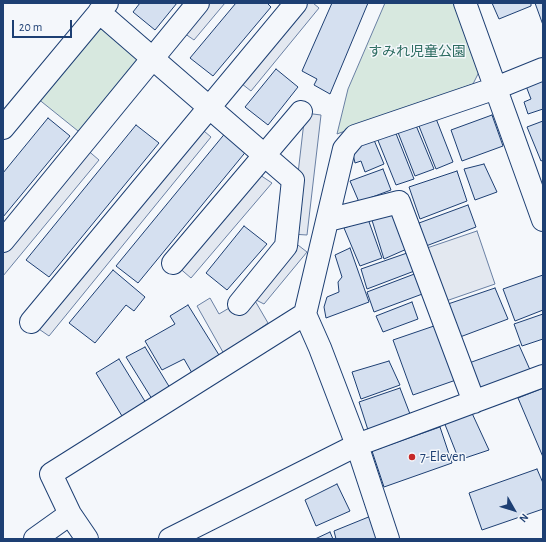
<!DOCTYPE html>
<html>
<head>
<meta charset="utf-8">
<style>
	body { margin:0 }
	#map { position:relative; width:546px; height:542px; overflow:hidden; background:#f4f7fb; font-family:"Alegreya Sans",sans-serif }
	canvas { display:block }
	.frame { position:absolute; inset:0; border:4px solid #1d3f73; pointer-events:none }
	.north { position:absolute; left:494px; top:490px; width:40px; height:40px; -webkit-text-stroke:3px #f4f7fb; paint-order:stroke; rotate:129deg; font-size:11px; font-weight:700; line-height:16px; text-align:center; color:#1d3f73 }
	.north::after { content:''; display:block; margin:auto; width:14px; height:18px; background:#1d3f73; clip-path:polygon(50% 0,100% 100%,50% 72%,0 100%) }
	.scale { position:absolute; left:12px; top:20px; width:60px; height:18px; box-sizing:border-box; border:2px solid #1d3f73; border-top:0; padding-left:5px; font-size:12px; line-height:14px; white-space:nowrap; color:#1d3f73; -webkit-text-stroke:3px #f4f7fb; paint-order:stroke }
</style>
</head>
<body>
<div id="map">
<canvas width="546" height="542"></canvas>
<div class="frame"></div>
<div class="north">N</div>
<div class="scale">20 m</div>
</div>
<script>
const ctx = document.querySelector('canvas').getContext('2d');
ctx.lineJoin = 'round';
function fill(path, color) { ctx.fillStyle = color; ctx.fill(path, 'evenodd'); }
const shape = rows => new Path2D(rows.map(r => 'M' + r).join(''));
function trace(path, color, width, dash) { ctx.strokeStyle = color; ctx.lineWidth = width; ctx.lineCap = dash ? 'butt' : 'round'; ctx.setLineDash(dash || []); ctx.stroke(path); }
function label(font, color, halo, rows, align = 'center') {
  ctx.font = font + ' "Alegreya Sans","Noto Sans JP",sans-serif'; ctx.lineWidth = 3; ctx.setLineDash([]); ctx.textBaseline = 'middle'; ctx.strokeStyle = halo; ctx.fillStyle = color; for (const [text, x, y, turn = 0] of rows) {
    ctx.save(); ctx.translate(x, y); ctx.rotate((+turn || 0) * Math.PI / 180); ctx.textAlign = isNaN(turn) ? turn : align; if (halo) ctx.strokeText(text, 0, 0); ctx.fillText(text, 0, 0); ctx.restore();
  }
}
const green = shape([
	[385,3,457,3,481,68,473,84,337,134,348,89,385,3],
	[109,28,146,58,83,135,37,98,95,30,109,28]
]);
const parking = shape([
	[204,3,225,3,194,40,181,31,204,3],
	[304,3,313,3,319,8,251,91,237,80,304,3],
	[305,113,321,115,307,235,291,234,305,113],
	[198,126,211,137,49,336,33,325,198,126],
	[85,148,99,160,3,276,3,245,85,148],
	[257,173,272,183,191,278,177,266,257,173],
	[477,231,495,284,446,301,427,248,477,231],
	[294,242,307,252,264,304,254,299,268,323,224,354,197,306,210,298,219,314,253,294,294,242]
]);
const building = shape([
	[140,3,177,3,155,30,133,12,140,3],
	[236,3,267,3,271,7,213,76,190,58,236,3],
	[332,3,368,3,330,94,314,85,317,79,302,71,332,3],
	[492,3,531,3,531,6,499,19,492,3],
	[535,3,543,3,543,25,535,3],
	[276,69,298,87,268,125,245,107,276,69],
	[543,79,543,109,528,114,524,102,531,99,526,86,543,79],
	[492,115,503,146,462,161,451,130,492,115],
	[435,116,453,162,436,169,417,121,435,116],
	[48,118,70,136,3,217,3,173,48,118],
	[543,121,543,160,541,161,527,127,543,121],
	[415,123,434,169,415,176,397,130,415,123],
	[136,125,159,143,49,277,26,260,136,125],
	[227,131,248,149,138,283,116,266,227,131],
	[395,131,414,179,396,185,377,138,395,131],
	[374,140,384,164,365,172,361,161,355,163,353,154,358,146,374,140],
	[484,164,497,192,475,200,464,169,484,164],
	[383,169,391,190,359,202,350,181,383,169],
	[457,171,467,201,420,219,409,187,457,171],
	[468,205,476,227,426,246,419,223,468,205],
	[394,208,409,248,384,259,371,217,394,208],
	[368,219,382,258,360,266,344,228,368,219],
	[244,226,267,244,227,290,206,273,244,226],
	[350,248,369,302,326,318,324,307,327,297,339,292,338,282,342,277,335,255,350,248],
	[410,252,417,270,367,289,361,269,410,252],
	[113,270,145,297,134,311,126,305,95,343,69,323,113,270],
	[417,273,425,293,374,312,367,292,417,273],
	[543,275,543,310,515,321,503,289,543,275],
	[495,288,508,319,460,337,448,304,495,288],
	[412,302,418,319,383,332,376,316,412,302],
	[188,305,219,355,192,373,184,359,162,370,145,341,175,324,170,316,188,305],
	[543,314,543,339,522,346,514,324,543,314],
	[434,326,456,380,413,395,393,340,434,326],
	[519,345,531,372,479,390,469,363,519,345],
	[145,347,170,388,152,399,126,357,145,347],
	[119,359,146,403,122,416,96,373,119,359],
	[389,361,400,385,361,399,352,372,389,361],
	[400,388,410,414,368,430,359,402,400,388],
	[543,388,543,457,518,398,543,388],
	[471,411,489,450,459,460,444,422,471,411],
	[440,427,452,463,384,487,372,451,440,427],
	[537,469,543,483,543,509,482,530,469,493,537,469],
	[337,484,350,511,316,526,305,500,337,484],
	[371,516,380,539,336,539,334,531,371,516],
	[330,532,333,539,315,539,330,532]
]);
const minor = shape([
	[465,3,543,220],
	[99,12,293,180,286,246,239,304],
	[3,128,107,3],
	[328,220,399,202,474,402],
	[3,241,198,3],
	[173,263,301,112],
	[31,322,296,3],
	[35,539,70,514],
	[87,539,70,514,51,474,305,314],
	[170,539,357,445,543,376],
	[388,539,357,445,320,348,305,314,344,149,355,136,496,88,543,69]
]);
const markers = [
	[412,457,4,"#c62828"]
];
const parkNames = [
	["すみれ児童公園",417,52]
];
const poiNames = [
	["7-Eleven",420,457]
];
fill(green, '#d7e8df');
trace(green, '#687fa3', 1);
fill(parking, '#e3e8f0');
trace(parking, '#687fa3', 1);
fill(building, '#d5e0f0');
trace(building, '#1d3f73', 1);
trace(minor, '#1d3f73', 24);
trace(minor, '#f4f7fb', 22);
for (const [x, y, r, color] of markers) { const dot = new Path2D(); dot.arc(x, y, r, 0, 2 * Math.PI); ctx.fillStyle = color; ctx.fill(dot); trace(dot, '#f4f7fb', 1.5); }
label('14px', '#2c6c60', '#f4f7fb', parkNames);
label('14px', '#1d3f73', '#f4f7fb', poiNames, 'left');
</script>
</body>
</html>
